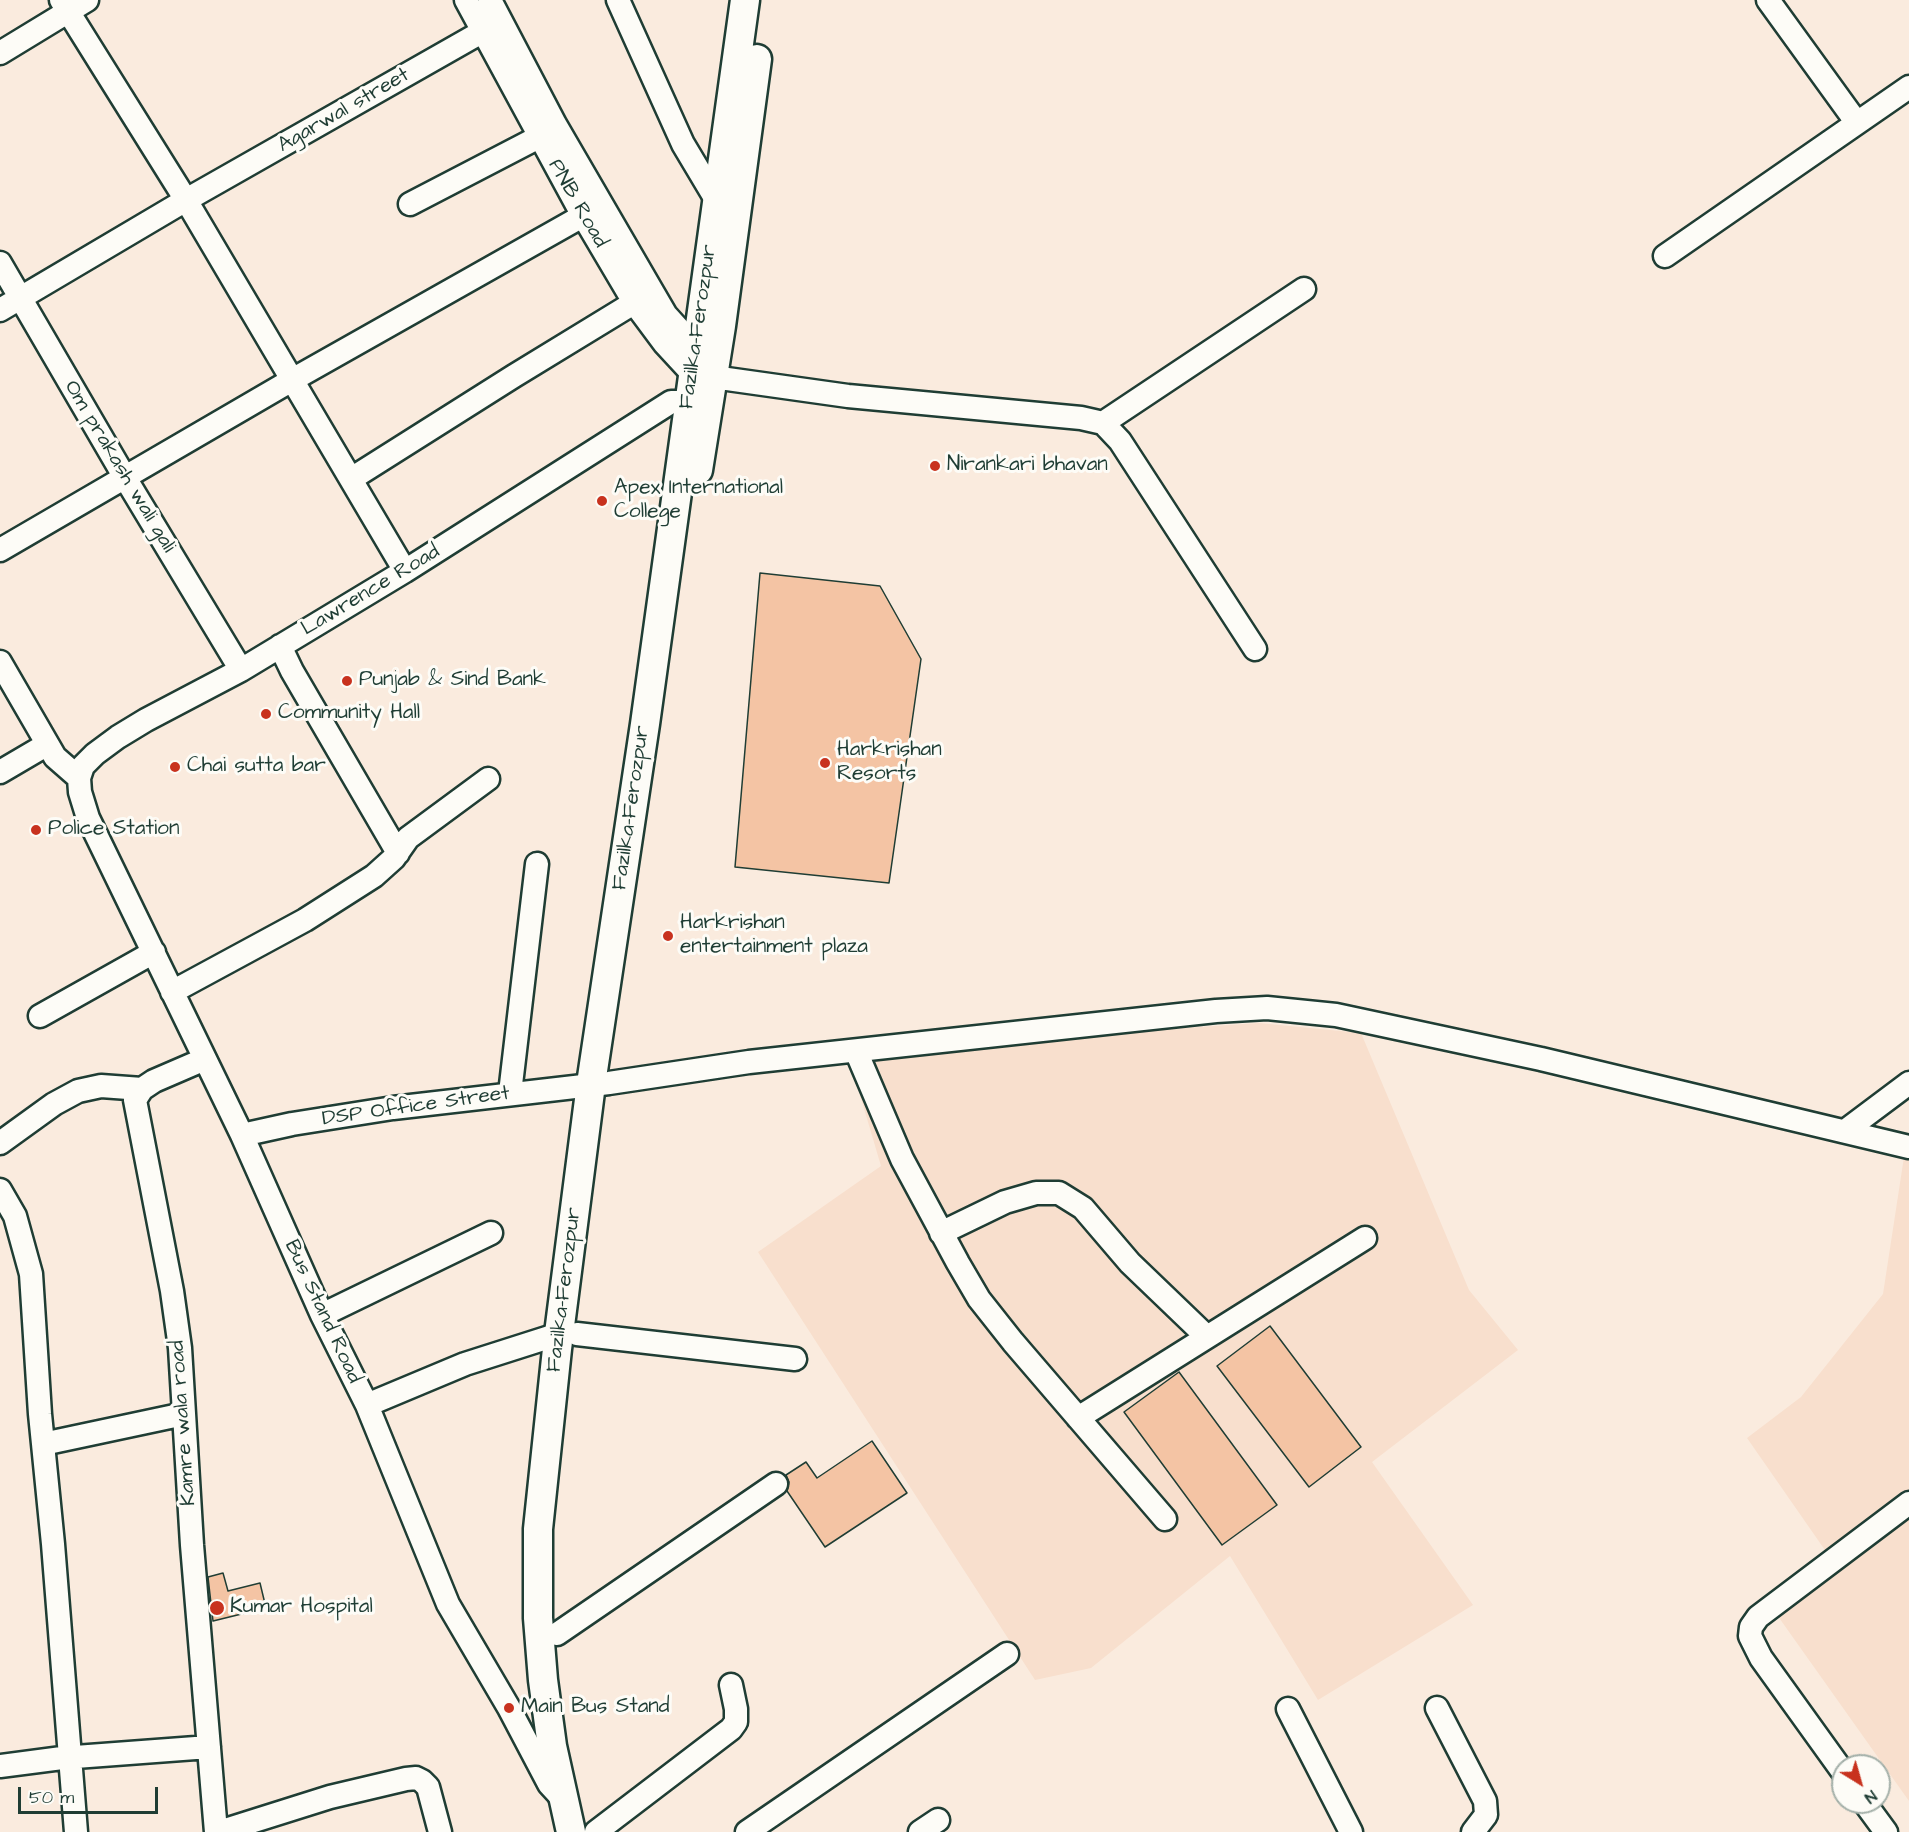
<!DOCTYPE html>
<html>
<head>
<meta charset="utf-8">
<style>
	body { margin:0 }
	#map { position:relative; width:1909px; height:1832px; overflow:hidden; background:#faebde; font-family:"Architects Daughter",sans-serif }
	canvas { display:block }
	.north { position:absolute; left:1831px; top:1754px; width:60px; height:60px; box-sizing:border-box; background:#fdfcf7; border:2px solid #a4b0a9; border-radius:50%; rotate:143deg; font-size:16px; font-weight:700; line-height:24px; text-align:center; color:#1f3d34 }
	.north::after { content:''; display:block; margin:auto; width:21px; height:27px; background:#c8321e; clip-path:polygon(50% 0,100% 100%,50% 72%,0 100%) }
	.scale { position:absolute; left:18px; top:1787px; width:140px; height:27px; box-sizing:border-box; border:3px solid #1f3d34; border-top:0; padding-left:8px; font-size:18px; line-height:21px; white-space:nowrap; color:#1f3d34; -webkit-text-stroke:4px #fdfcf7; paint-order:stroke }
</style>
</head>
<body>
<div id="map">
<canvas width="1909" height="1832"></canvas>
<div class="north">N</div>
<div class="scale">50 m</div>
</div>
<script>
const ctx = document.querySelector('canvas').getContext('2d');
ctx.lineJoin = 'round';
function fill(path, color) { ctx.fillStyle = color; ctx.fill(path, 'evenodd'); }
const shape = rows => new Path2D(rows.map(r => 'M' + r).join(''));
function trace(path, color, width, dash) { ctx.strokeStyle = color; ctx.lineWidth = width; ctx.lineCap = dash ? 'butt' : 'round'; ctx.setLineDash(dash || []); ctx.stroke(path); }
function label(font, color, halo, rows, align = 'center') {
  ctx.font = font + ' "Architects Daughter",sans-serif'; ctx.lineWidth = 6; ctx.setLineDash([]); ctx.textBaseline = 'middle'; ctx.strokeStyle = halo; ctx.fillStyle = color; for (const [text, x, y, turn = 0] of rows) {
    ctx.save(); ctx.translate(x, y); ctx.rotate((+turn || 0) * Math.PI / 180); ctx.textAlign = isNaN(turn) ? turn : align; if (halo) ctx.strokeText(text, 0, 0); ctx.fillText(text, 0, 0); ctx.restore();
  }
}
const built = shape([
	[1259,1023,1361,1033,1469,1290,1518,1350,1372,1462,1473,1605,1318,1700,1230,1556,1091,1668,1035,1680,758,1252,881,1166,847,1051],
	[1904,1157,1909,1158,1909,1801,1765,1598,1827,1553,1747,1438,1801,1397,1883,1294]
]);
const building = shape([
	[760,573,880,586,921,659,889,883,735,867,760,573],
	[1270,1326,1361,1447,1309,1487,1217,1366,1270,1326],
	[1179,1372,1277,1505,1222,1545,1124,1412,1179,1372],
	[872,1441,907,1493,825,1547,787,1491,789,1482,786,1475,806,1462,817,1478,872,1441],
	[223,1573,228,1591,260,1583,266,1608,213,1621,208,1577,223,1573]
]);
const minor = shape([
	[61,0,186,200,405,571],
	[466,0,583,216,635,304,664,343,701,383],
	[490,0,555,124,652,291,666,315,705,358],
	[618,0,683,144,717,201],
	[1768,0,1857,123],
	[0,53,87,0],
	[410,204,539,137,549,129],
	[1665,256,1909,87],
	[0,263,124,476,241,670],
	[0,310,186,200,501,21],
	[713,377,848,396,1081,418,1103,423,1120,441,1255,649],
	[1103,423,1304,289],
	[351,479,514,376,645,296],
	[0,550,292,380,602,205],
	[280,646,292,671,398,853],
	[0,662,55,757,79,778],
	[0,772,46,745],
	[172,992,305,920,374,876,394,858,408,838,488,779],
	[40,1016,154,952],
	[856,1051,902,1159,958,1263,979,1299,1013,1342,1165,1519],
	[205,1059,154,1081,142,1089,135,1100,172,1291,180,1348,192,1545,216,1832],
	[510,1093,537,864],
	[1845,1131,1909,1083],
	[242,1135,292,1124,393,1108,609,1083,749,1062,1216,1011,1267,1008,1336,1015,1541,1059,1909,1147],
	[0,1143,54,1104,78,1091,101,1086,142,1089],
	[0,1190,15,1216,31,1274,40,1414,53,1544,76,1832],
	[941,1233,1005,1202,1036,1193,1059,1193,1083,1208,1130,1263,1206,1336],
	[322,1315,491,1233],
	[577,1334,795,1359],
	[367,1405,465,1364,559,1334],
	[1078,1418,1365,1238],
	[43,1444,184,1414],
	[557,1634,776,1484],
	[1437,1708,1485,1801,1486,1815,1473,1832],
	[1288,1709,1351,1832],
	[0,1766,62,1758,209,1747],
	[1843,1772,1761,1658,1750,1636,1751,1627,1758,1617,1909,1503],
	[561,1797,549,1784,509,1708,448,1604,367,1405,322,1315,242,1135,88,818,80,792,79,778,83,766,95,754,118,737,146,720,241,670,405,571,671,402,688,402,704,406],
	[1864,1802,1886,1832],
	[219,1832,330,1797,406,1779,416,1778,422,1781,428,1787,440,1832],
	[596,1832,731,1729,736,1722,736,1709,731,1685],
	[747,1832,1007,1654],
	[920,1832,938,1820]
]);
const major = shape([
	[698,470,721,326,757,59],
	[571,1832,552,1746,543,1680,538,1618,538,1529,557,1349,591,1084,645,724,745,0]
]);
const markers = [
	[935,466,6,"#c8321e"],
	[602,501,6,"#c8321e"],
	[347,681,6,"#c8321e"],
	[266,714,6,"#c8321e"],
	[825,763,6,"#c8321e"],
	[175,767,6,"#c8321e"],
	[36,830,6,"#c8321e"],
	[668,936,6,"#c8321e"],
	[217,1608,8,"#c8321e"],
	[509,1708,6,"#c8321e"]
];
const streetNames = [
	["Agarwal street",344,111,-30],
	["PNB Road",577,204,60],
	["Fazilka-Ferozpur",699,327,-82],
	["Om prakash wali gali",119,467,59],
	["Lawrence Road",371,591,-31],
	["Fazilka-Ferozpur",632,808,-82],
	["DSP Office Street",416,1107,-8],
	["Fazilka-Ferozpur",565,1290,-83],
	["Bus Stand Road",322,1312,65],
	["Kamre wala road",184,1423,-94]
];
const poiNames = [
	["Nirankari bhavan",947,466],
	["Apex International",614,489],
	["College",614,513],
	["Punjab & Sind Bank",359,681],
	["Community Hall",278,714],
	["Harkrishan",837,751],
	["Resorts",837,775],
	["Chai sutta bar",187,767],
	["Police Station",48,830],
	["Harkrishan",680,924],
	["entertainment plaza",680,948],
	["Kumar Hospital",230,1608],
	["Main Bus Stand",521,1708]
];
fill(built, '#f8dfcd');
fill(building, '#f4c4a4');
trace(building, '#1f3d34', 1.5);
trace(minor, '#1f3d34', 27);
trace(major, '#1f3d34', 33);
trace(minor, '#fdfcf7', 22);
trace(major, '#fdfcf7', 28);
for (const [x, y, r, color] of markers) { const dot = new Path2D(); dot.arc(x, y, r, 0, 2 * Math.PI); ctx.fillStyle = color; ctx.fill(dot); trace(dot, '#fdfcf7', 2); }
label('21px', '#1f3d34', '#fdfcf7', streetNames);
label('21px', '#1f3d34', '#fdfcf7', poiNames, 'left');
</script>
</body>
</html>
